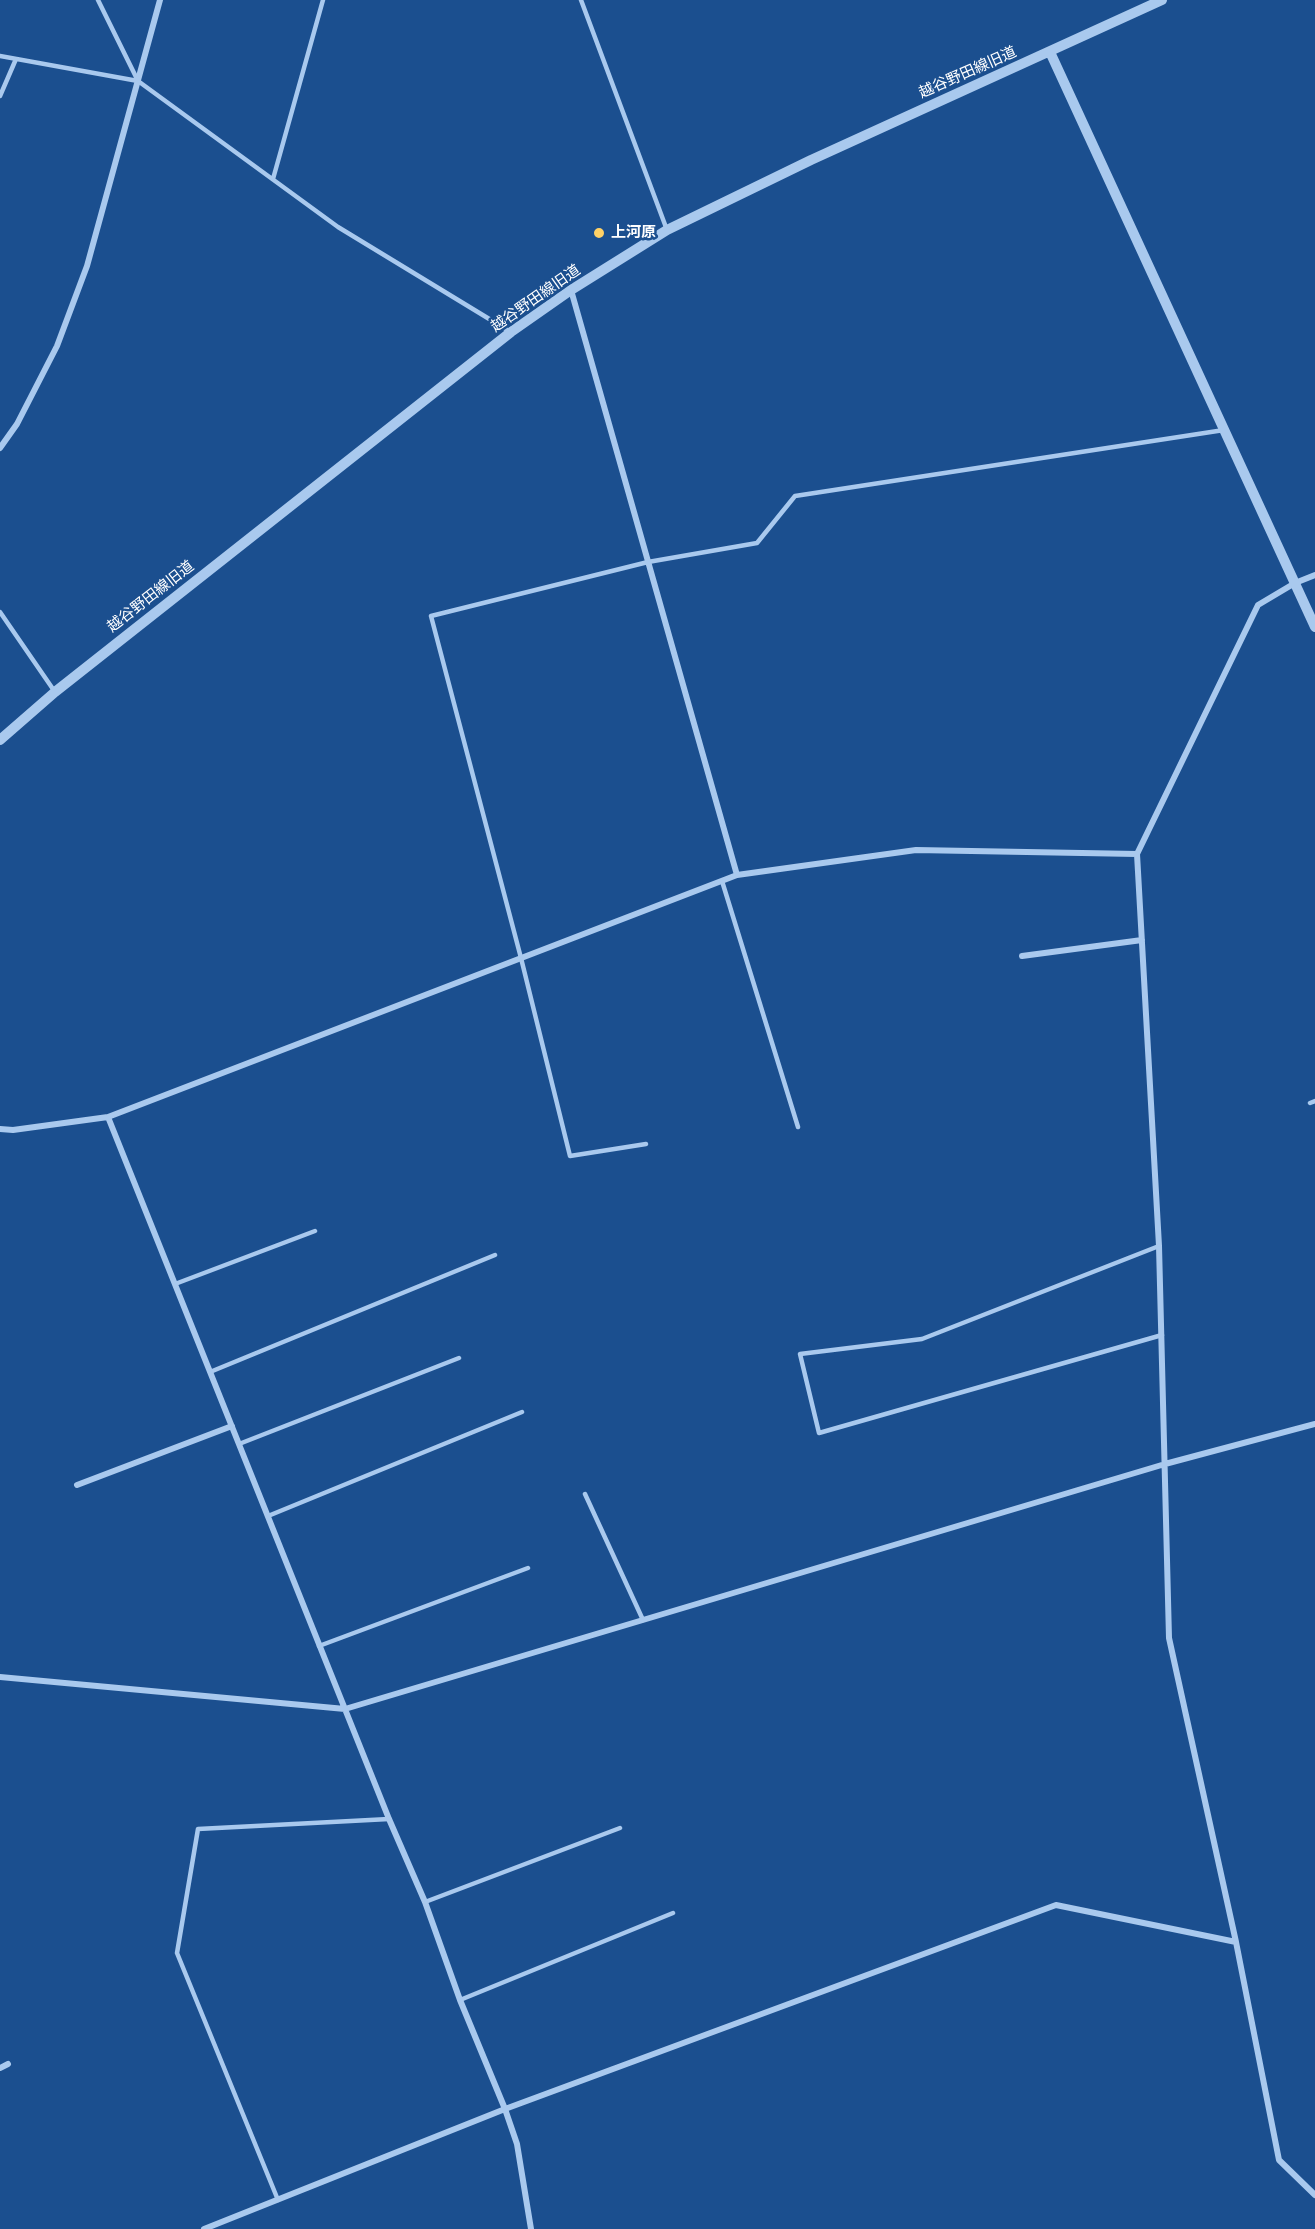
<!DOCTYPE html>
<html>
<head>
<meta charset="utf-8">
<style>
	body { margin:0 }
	canvas { display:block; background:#1b4f8f }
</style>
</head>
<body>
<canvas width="1315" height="2229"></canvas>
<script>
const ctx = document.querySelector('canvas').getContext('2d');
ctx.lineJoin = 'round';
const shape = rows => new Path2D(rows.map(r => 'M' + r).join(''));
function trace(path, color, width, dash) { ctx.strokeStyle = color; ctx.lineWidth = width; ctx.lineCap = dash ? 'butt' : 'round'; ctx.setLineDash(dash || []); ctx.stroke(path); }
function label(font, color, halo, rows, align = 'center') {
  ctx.font = font + ' "DejaVu Sans","Noto Sans JP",sans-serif'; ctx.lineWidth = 5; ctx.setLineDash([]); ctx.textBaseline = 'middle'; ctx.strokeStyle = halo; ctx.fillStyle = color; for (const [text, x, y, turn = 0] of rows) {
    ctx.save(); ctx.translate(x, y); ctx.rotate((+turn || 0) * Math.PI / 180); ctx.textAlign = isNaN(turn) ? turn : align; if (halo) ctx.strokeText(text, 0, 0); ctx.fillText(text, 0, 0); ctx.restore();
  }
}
const service = shape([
	[98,0,138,81],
	[581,0,667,230],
	[0,56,138,81,338,227,509,331],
	[0,96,16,59],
	[273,179,323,0],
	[0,612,55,692],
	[722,881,798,1127],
	[1310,1103,1315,1101],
	[646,1144,570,1156,521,958,431,616,648,562,757,543,795,496,1224,430],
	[1159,1246,922,1339,800,1354,819,1433,1162,1335],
	[175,1284,315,1231],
	[210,1372,495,1255],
	[239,1444,459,1358],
	[585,1494,643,1620],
	[268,1516,522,1412],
	[319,1646,528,1568],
	[425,1902,620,1828],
	[460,2000,673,1913],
	[278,2200,177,1953,198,1829,389,1819]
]);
const minor = shape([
	[571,290,737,875],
	[0,448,17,424,57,346,87,266,160,0],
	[1315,575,1295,583,1258,605,1137,854,1159,1246,1169,1638,1236,1942,1279,2160,1315,2195],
	[1022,956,1142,940],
	[108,1117,389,1819,425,1902,460,2000,505,2109,517,2144,531,2229],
	[0,1129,13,1130,108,1117,737,875,916,850,1137,854],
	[77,1485,232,1426],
	[0,1677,345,1709,1165,1464,1315,1424],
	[0,2068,8,2064],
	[204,2229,505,2109,1056,1905,1236,1942]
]);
const tertiary = shape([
	[1050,52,1315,627],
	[0,740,55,692,511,332,571,290,667,230,811,160,1162,0]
]);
const markers = [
	[599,233,6,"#ffd166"]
];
const streetNames = [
	["越谷野田線旧道",968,73,-24],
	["越谷野田線旧道",536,299,-35],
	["越谷野田線旧道",151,597,-38]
];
const poiNames = [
	["上河原",611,233]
];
trace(service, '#a9c9ee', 4.5);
trace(minor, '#a9c9ee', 6);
trace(tertiary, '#a9c9ee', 10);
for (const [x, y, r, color] of markers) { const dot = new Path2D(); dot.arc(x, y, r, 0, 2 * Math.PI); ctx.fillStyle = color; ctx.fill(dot); trace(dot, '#1b4f8f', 2); }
label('15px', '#fff', '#1b4f8f', streetNames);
label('bold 15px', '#fff', '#1b4f8f', poiNames, 'left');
</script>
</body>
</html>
